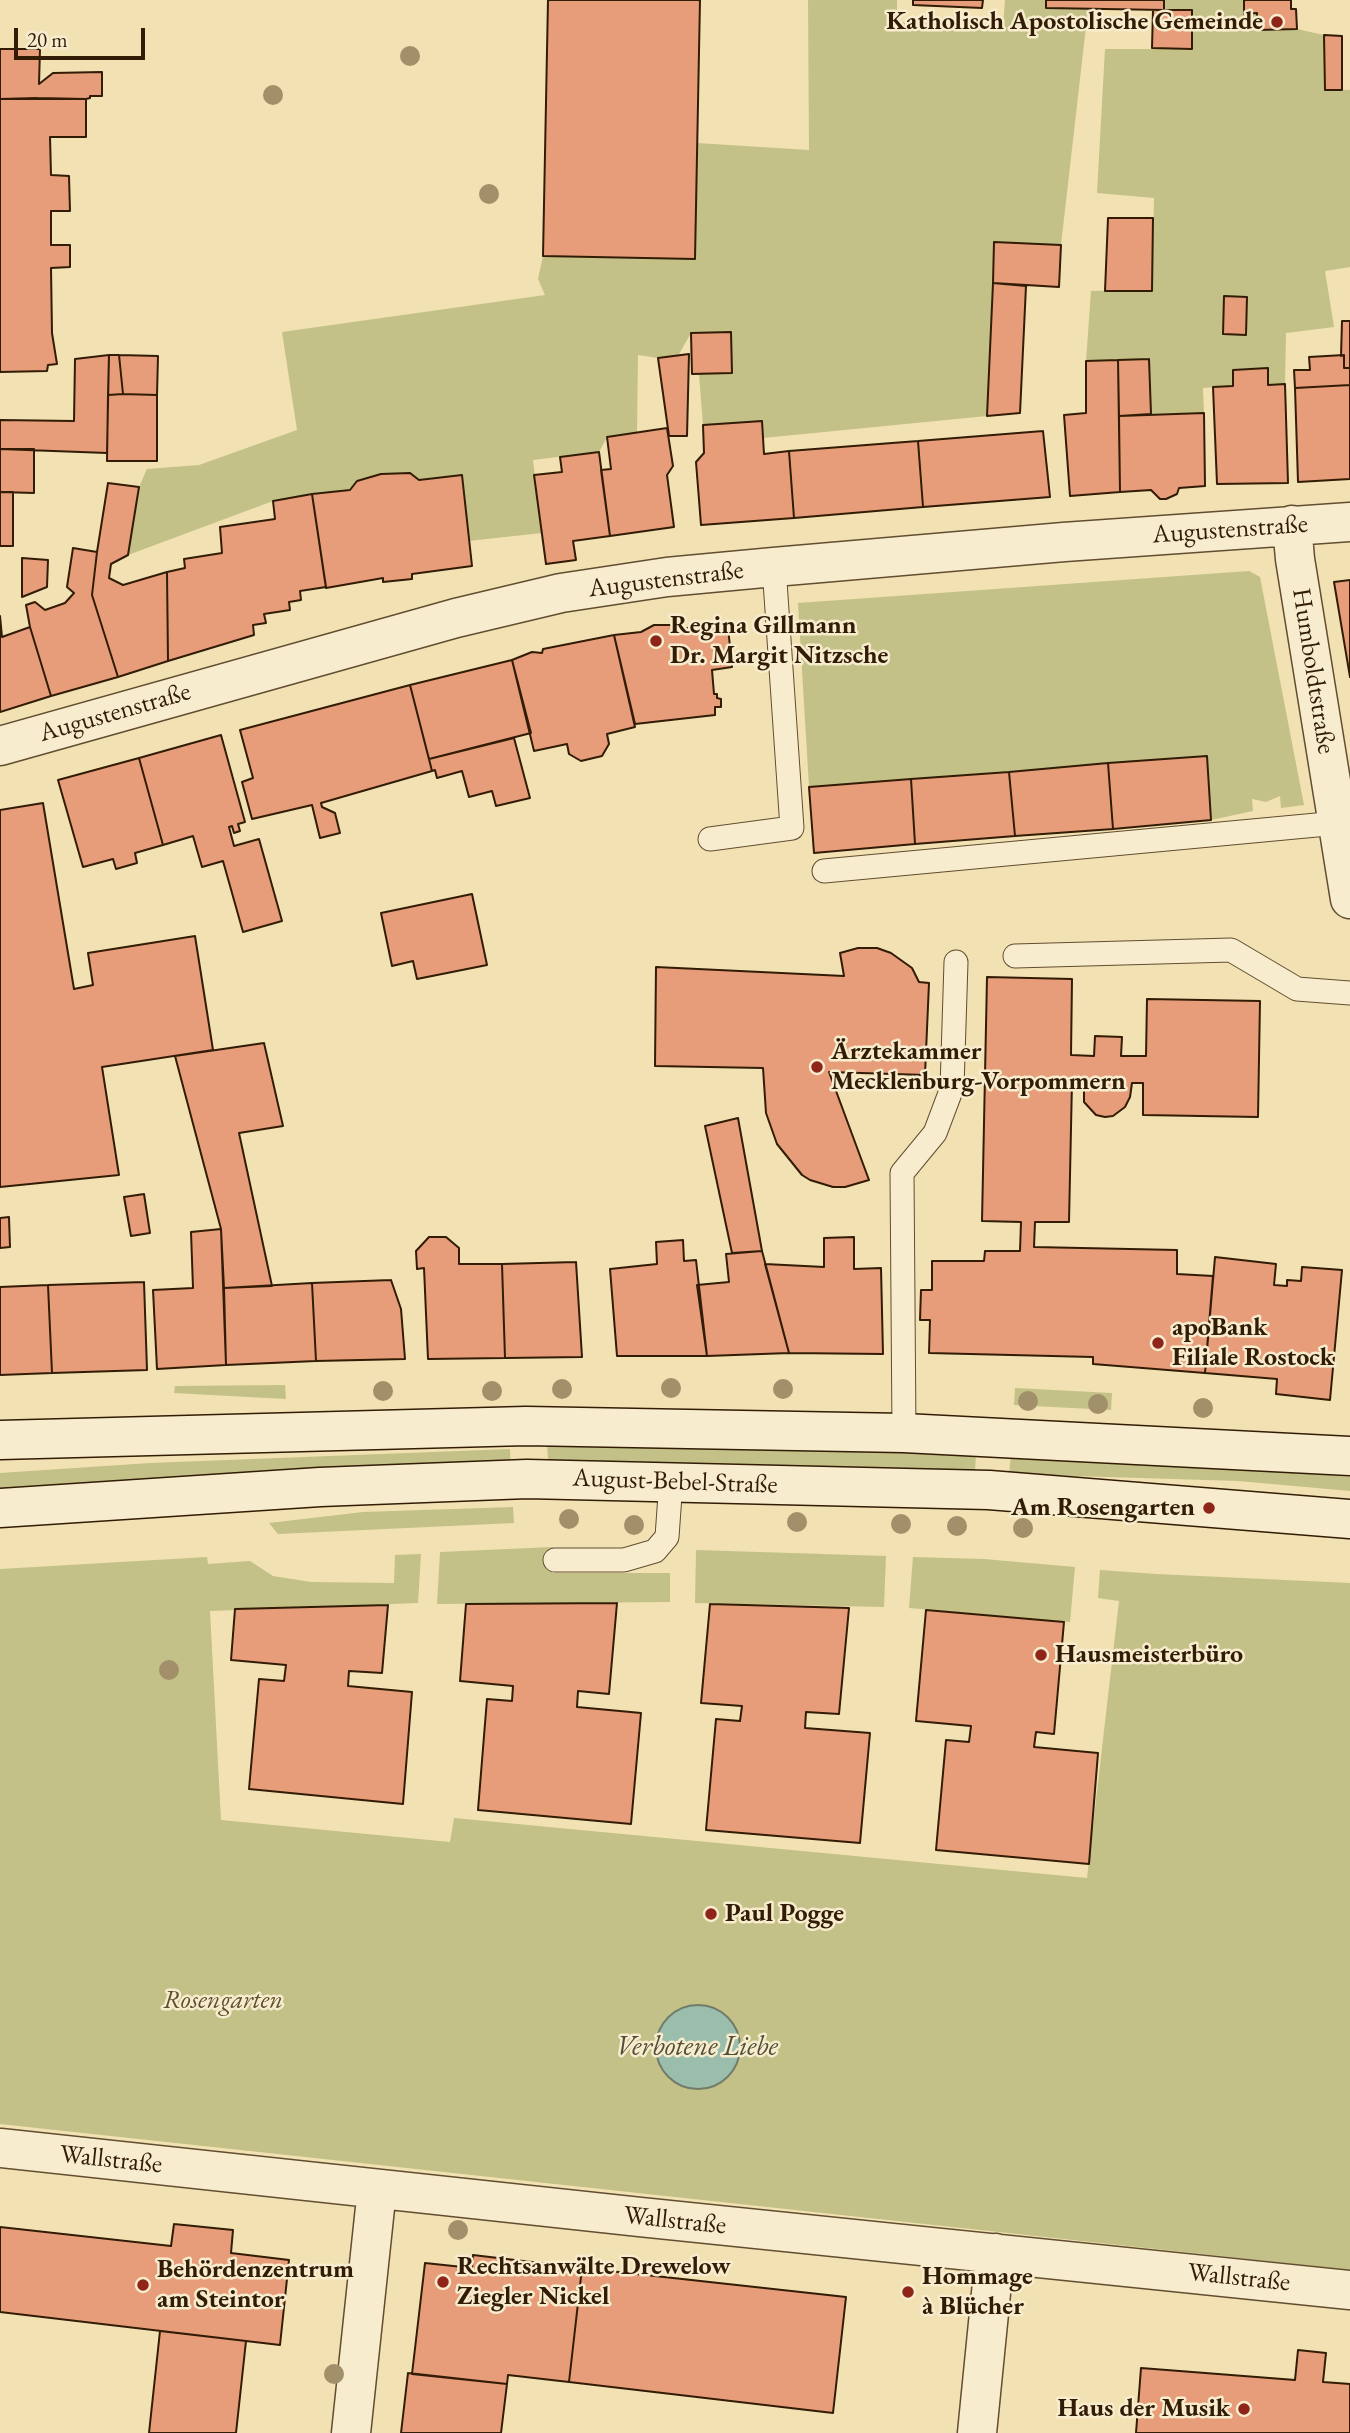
<!DOCTYPE html>
<html>
<head>
<meta charset="utf-8">
<style>
	body { margin:0 }
	#map { position:relative; width:1350px; height:2433px; overflow:hidden; background:#f2e1b2; font-family:"EB Garamond",serif }
	canvas { display:block }
	.scale { position:absolute; left:14px; top:28px; width:131px; height:32px; box-sizing:border-box; border:4px solid #321c06; border-top:0; padding-left:9px; font-size:21px; line-height:24px; white-space:nowrap; color:#321c06; -webkit-text-stroke:5px #f7eccd; paint-order:stroke }
</style>
</head>
<body>
<div id="map">
<canvas width="1350" height="2433"></canvas>
<div class="scale">20 m</div>
</div>
<script>
const ctx = document.querySelector('canvas').getContext('2d');
ctx.lineJoin = 'round';
function fill(path, color) { ctx.fillStyle = color; ctx.fill(path, 'evenodd'); }
const shape = rows => new Path2D(rows.map(r => 'M' + r).join(''));
function trace(path, color, width, dash) { ctx.strokeStyle = color; ctx.lineWidth = width; ctx.lineCap = dash ? 'butt' : 'round'; ctx.setLineDash(dash || []); ctx.stroke(path); }
function label(font, color, halo, rows, align = 'center') {
  ctx.font = font + ' "EB Garamond",serif'; ctx.lineWidth = 5; ctx.setLineDash([]); ctx.textBaseline = 'middle'; ctx.strokeStyle = halo; ctx.fillStyle = color; for (const [text, x, y, turn = 0] of rows) {
    ctx.save(); ctx.translate(x, y); ctx.rotate((+turn || 0) * Math.PI / 180); ctx.textAlign = isNaN(turn) ? turn : align; if (halo) ctx.strokeText(text, 0, 0); ctx.fillText(text, 0, 0); ctx.restore();
  }
}
const green = shape([
	[808,0,897,0,897,22,1003,26,1005,0,1046,0,1047,8,1088,9,1061,245,994,242,987,416,763,438,761,421,703,425,699,374,732,372,731,333,691,333,678,356,658,358,638,355,637,432,607,437,599,452,533,460,542,533,468,541,462,475,419,480,410,473,395,473,381,474,357,481,350,490,273,501,128,555,139,487,147,469,199,465,297,430,282,332,545,295,538,279,543,256,697,143,809,150],
	[1164,0,1244,0,1244,14,1257,13,1257,30,1297,29,1324,35,1325,89,1350,90,1350,267,1325,271,1334,327,1286,333,1285,384,1268,385,1267,369,1233,370,1233,386,1203,388,1204,413,1151,414,1149,359,1086,361,1091,291,1152,290,1154,198,1097,193,1105,49,1192,49,1192,10,1164,10],
	[1249,571,1260,577,1304,805,1281,808,1280,796,1266,802,1252,799,1253,811,1211,820,1206,756,809,787,798,603],
	[285,1385,286,1399,174,1393,175,1386],
	[1015,1388,1112,1393,1111,1410,1014,1405],
	[547,1442,976,1452,975,1473,548,1462],
	[510,1449,511,1471,0,1495,0,1473,150,1463],
	[1011,1454,1246,1467,1350,1477,1350,1491,1238,1481,1009,1474],
	[513,1507,514,1523,278,1534,269,1523,363,1512],
	[553,1547,552,1573,670,1573,670,1602,437,1604,440,1552],
	[696,1550,886,1556,884,1607,695,1603],
	[421,1554,418,1603,210,1611,221,1820,450,1842,454,1818,1087,1878,1119,1601,1098,1598,1100,1570,1156,1574,1350,1583,1350,2270,0,2124,0,1569,207,1557,208,1564,250,1561,273,1576,311,1582,394,1583,395,1555],
	[913,1557,984,1559,1075,1567,1070,1622,909,1608]
]);
const water = shape([
	'656 2047a42 42 0 1 1 84 0a42 42 0 1 1-84 0Z'
]);
const building = shape([
	[548,0,700,0,695,259,543,256,548,0],
	[913,0,983,0,982,8,913,5,913,0],
	[1046,0,1164,0,1164,10,1046,8,1046,0],
	[1244,0,1291,0,1291,9,1296,9,1297,29,1257,30,1257,13,1244,14,1244,0],
	[1153,10,1192,10,1192,49,1152,48,1153,10],
	[1324,35,1342,36,1342,90,1325,90,1324,35],
	[0,49,40,49,39,84,53,73,102,72,102,96,90,96,90,98,86,99,0,99,0,49],
	[37,98,86,99,86,137,50,137,51,175,69,176,70,211,51,211,51,245,70,245,70,267,51,268,52,333,57,364,48,365,47,371,0,372,0,99,37,98],
	[1108,218,1153,218,1152,291,1105,291,1108,218],
	[994,242,1061,245,1059,287,993,283,994,242],
	[993,283,1026,286,1020,413,987,416,993,283],
	[1224,296,1247,297,1246,335,1223,334,1224,296],
	[1342,321,1350,321,1350,368,1344,368,1344,355,1341,356,1342,321],
	[731,332,732,373,692,374,691,333,731,332],
	[689,354,687,436,669,436,658,358,689,354],
	[109,355,107,453,0,449,0,420,74,421,75,359,109,355],
	[109,355,119,355,123,394,108,395,109,355],
	[119,355,158,356,157,395,123,394,119,355],
	[1344,355,1344,368,1350,368,1350,385,1295,388,1294,370,1310,370,1309,357,1344,355],
	[1149,359,1151,414,1119,416,1118,360,1149,359],
	[1118,360,1120,492,1070,496,1064,415,1086,413,1086,361,1118,360],
	[1268,368,1268,385,1285,384,1288,483,1217,484,1213,387,1233,386,1233,370,1268,368],
	[1350,385,1350,479,1298,482,1295,388,1350,385],
	[123,394,157,395,157,461,107,461,108,395,123,394],
	[1204,413,1205,486,1179,488,1177,494,1166,499,1160,499,1151,490,1120,492,1119,416,1204,413],
	[762,421,764,454,789,451,794,518,701,525,696,462,704,453,703,425,762,421],
	[667,428,673,466,667,475,674,527,610,536,601,470,611,469,607,437,667,428],
	[1043,431,1050,497,923,507,918,441,1043,431],
	[918,441,923,507,794,518,789,451,918,441],
	[0,449,34,449,34,493,0,492,0,449],
	[599,452,610,536,573,541,576,560,546,564,534,475,562,472,560,457,599,452],
	[410,473,419,480,462,475,472,566,412,574,412,579,383,582,383,578,326,588,312,494,350,490,357,481,381,474,410,473],
	[108,483,139,487,128,555,111,564,109,578,123,585,167,572,168,661,118,677,92,595,97,552,108,483],
	[0,492,13,492,13,546,0,546,0,492],
	[312,494,326,587,300,591,301,600,289,602,290,610,264,614,266,623,253,625,254,635,168,661,167,572,185,568,184,559,222,553,220,527,275,519,273,501,312,494],
	[73,548,97,552,92,595,118,677,51,696,30,627,26,605,35,602,45,610,65,603,74,593,67,587,73,548],
	[22,558,48,560,47,587,22,597,22,558],
	[1350,580,1350,677,1334,582,1350,580],
	[0,616,2,637,30,627,51,696,0,712,0,616],
	[654,625,670,625,677,629,707,626,707,629,728,627,732,667,712,670,714,694,717,694,717,698,721,699,721,707,715,707,715,715,635,724,614,635,641,632,654,625],
	[614,635,635,727,607,734,609,744,602,756,581,761,569,754,567,744,534,751,512,660,532,652,542,653,543,649,614,635],
	[512,660,531,733,429,759,410,685,512,660],
	[410,685,432,771,321,803,322,807,335,813,340,833,320,838,312,805,252,819,242,782,253,778,240,730,410,685],
	[221,735,245,822,238,824,240,831,234,833,232,826,229,827,234,846,259,839,282,921,243,932,223,861,202,867,193,836,163,845,139,758,221,735],
	[514,738,530,798,496,806,492,791,469,797,462,771,437,778,435,770,432,771,429,759,514,738],
	[1207,756,1211,820,1113,829,1108,763,1207,756],
	[139,758,163,845,135,853,137,863,116,869,113,859,83,867,58,780,139,758],
	[1108,763,1113,829,1015,836,1009,772,1108,763],
	[1009,772,1015,836,915,844,911,779,1009,772],
	[911,779,915,844,814,853,809,787,911,779],
	[43,803,74,989,93,985,88,953,195,936,213,1050,102,1067,119,1175,0,1187,0,810,43,803],
	[472,894,487,965,417,979,413,961,392,966,381,913,472,894],
	[858,948,877,948,891,953,912,968,919,982,929,983,925,1075,829,1072,869,1180,845,1187,833,1187,810,1180,802,1175,777,1144,766,1113,763,1068,655,1066,656,967,844,976,840,953,858,948],
	[987,977,1072,979,1071,1055,1094,1056,1095,1036,1122,1037,1121,1056,1146,1056,1147,999,1260,1001,1258,1117,1143,1115,1143,1083,1132,1083,1130,1097,1125,1107,1113,1116,1105,1117,1096,1115,1084,1102,1084,1083,1072,1081,1069,1222,1035,1222,1034,1247,1177,1250,1177,1274,1213,1276,1205,1373,1093,1364,1093,1357,929,1353,930,1320,920,1320,921,1290,932,1290,932,1261,984,1261,985,1251,1020,1251,1021,1222,982,1221,987,977],
	[264,1043,283,1126,239,1133,272,1286,224,1288,221,1229,175,1056,264,1043],
	[738,1118,762,1251,732,1253,705,1126,738,1118],
	[144,1194,150,1233,131,1236,124,1197,144,1194],
	[9,1217,10,1247,0,1248,0,1218,9,1217],
	[221,1229,226,1365,157,1369,153,1290,193,1288,191,1232,221,1229],
	[429,1237,446,1237,459,1248,459,1264,502,1264,505,1358,428,1359,424,1268,417,1269,416,1251,429,1237],
	[854,1237,854,1269,881,1268,883,1354,789,1353,765,1264,824,1267,824,1238,854,1237],
	[683,1240,684,1261,696,1260,707,1356,617,1356,610,1269,657,1264,656,1242,683,1240],
	[762,1251,789,1353,707,1356,697,1285,729,1282,726,1254,762,1251],
	[1215,1257,1276,1264,1274,1285,1287,1286,1287,1280,1301,1281,1302,1267,1342,1270,1330,1400,1276,1394,1277,1379,1205,1373,1215,1257],
	[576,1262,582,1357,505,1358,502,1264,576,1262],
	[391,1280,401,1309,405,1359,316,1361,312,1283,391,1280],
	[144,1282,147,1370,52,1373,48,1285,144,1282],
	[312,1283,316,1361,226,1365,224,1288,312,1283],
	[48,1285,52,1373,0,1375,0,1287,48,1285],
	[617,1603,609,1694,578,1691,577,1707,641,1713,631,1824,478,1810,487,1699,512,1701,513,1686,460,1681,466,1604,617,1603],
	[710,1604,849,1608,839,1714,806,1712,805,1728,870,1733,860,1843,706,1830,716,1719,740,1721,742,1706,701,1703,710,1604],
	[388,1605,382,1673,349,1671,348,1686,412,1692,403,1804,249,1789,259,1679,284,1681,286,1665,231,1660,235,1609,388,1605],
	[926,1610,1064,1622,1054,1734,1036,1732,1034,1747,1098,1753,1089,1864,936,1850,946,1740,969,1742,971,1726,916,1721,926,1610],
	[174,2224,233,2230,231,2253,289,2260,280,2345,0,2312,0,2227,171,2246,174,2224],
	[473,2255,582,2268,569,2382,508,2375,507,2384,412,2374,425,2263,472,2268,473,2255],
	[582,2268,846,2297,833,2413,569,2382,582,2268],
	[160,2331,246,2341,236,2433,149,2433,160,2331],
	[1298,2350,1326,2353,1323,2382,1350,2384,1350,2433,1136,2433,1141,2368,1295,2380,1298,2350],
	[408,2373,507,2384,501,2433,401,2433,408,2373]
]);
const service = shape([
	[710,839,792,828,774,567],
	[824,871,1338,823],
	[1015,956,1231,950,1297,989,1350,993],
	[904,1433,902,1173,935,1133,952,1088,956,962],
	[555,1560,624,1560,655,1551,667,1537,671,1481]
]);
const minor = shape([
	[1292,525,1295,559,1350,899],
	[0,746,456,618,561,593,667,577,774,567,1064,542,1350,522],
	[0,2148,640,2217,1350,2290],
	[351,2433,377,2189],
	[977,2433,995,2253]
]);
const secondary = shape([
	[0,1440,526,1426,904,1433,1350,1456],
	[0,1508,320,1487,527,1479,989,1490,1350,1519]
]);
const trees = [
	[410,56],
	[273,95],
	[489,194],
	[671,1388],
	[562,1389],
	[783,1389],
	[383,1391],
	[492,1391],
	[1028,1401],
	[1098,1404],
	[1203,1408],
	[569,1519],
	[797,1522],
	[901,1524],
	[634,1525],
	[957,1526],
	[1023,1528],
	[169,1670],
	[458,2230],
	[334,2374]
];
const markers = [
	[1277,22,7,"#8f2418"],
	[656,641,7,"#8f2418"],
	[817,1067,7,"#8f2418"],
	[1158,1343,7,"#8f2418"],
	[1209,1508,7,"#8f2418"],
	[1041,1655,7,"#8f2418"],
	[711,1914,7,"#8f2418"],
	[443,2282,7,"#8f2418"],
	[143,2285,7,"#8f2418"],
	[908,2292,7,"#8f2418"],
	[1244,2409,7,"#8f2418"]
];
const poiNames = [
	["Katholisch Apostolische Gemeinde",1263,22,"right"],
	["Regina Gillmann",670,626],
	["Dr. Margit Nitzsche",670,656],
	["Ärztekammer",831,1052],
	["Mecklenburg-Vorpommern",831,1082],
	["apoBank",1172,1328],
	["Filiale Rostock",1172,1358],
	["Am Rosengarten",1195,1508,"right"],
	["Hausmeisterbüro",1055,1655],
	["Paul Pogge",725,1914],
	["Rechtsanwälte Drewelow",457,2267],
	["Ziegler Nickel",457,2297],
	["Behördenzentrum",157,2270],
	["am Steintor",157,2300],
	["Hommage",922,2277],
	["à Blücher",922,2307],
	["Haus der Musik",1230,2409,"right"]
];
const streetNames = [
	["Augustenstraße",1230,530,-4],
	["Augustenstraße",666,580,-7],
	["Humboldtstraße",1313,671,81],
	["Augustenstraße",115,713,-16],
	["August-Bebel-Straße",675,1482,2],
	["Wallstraße",111,2160,6],
	["Wallstraße",675,2221,6],
	["Wallstraße",1239,2278,6]
];
const parkNames = [
	["Rosengarten",223,2001]
];
const waterNames = [
	["Verbotene Liebe",697,2047]
];
fill(green, '#c3c187');
fill(water, '#9bbeac');
trace(water, '#717d6a', 2);
fill(building, '#e79d7a');
trace(building, '#321c06', 2);
trace(service, '#624d31', 25);
trace(minor, '#624d31', 41);
trace(secondary, '#321c06', 41);
trace(service, '#f7eccd', 23);
trace(minor, '#f7eccd', 38);
trace(secondary, '#f7eccd', 38);
ctx.fillStyle = '#a19069';
for (const [x, y] of trees) { ctx.beginPath(); ctx.arc(x, y, 10, 0, 2 * Math.PI); ctx.fill(); }
for (const [x, y, r, color] of markers) { const dot = new Path2D(); dot.arc(x, y, r, 0, 2 * Math.PI); ctx.fillStyle = color; ctx.fill(dot); trace(dot, '#f7eccd', 2.5); }
label('bold 26px', '#321c06', '#f7eccd', poiNames, 'left');
label('26px', '#321c06', '#f7eccd', streetNames);
label('italic 26px', '#5e4e2d', '#f7eccd', parkNames);
label('italic 28px', '#524d38', '#f7eccd', waterNames);
</script>
</body>
</html>
